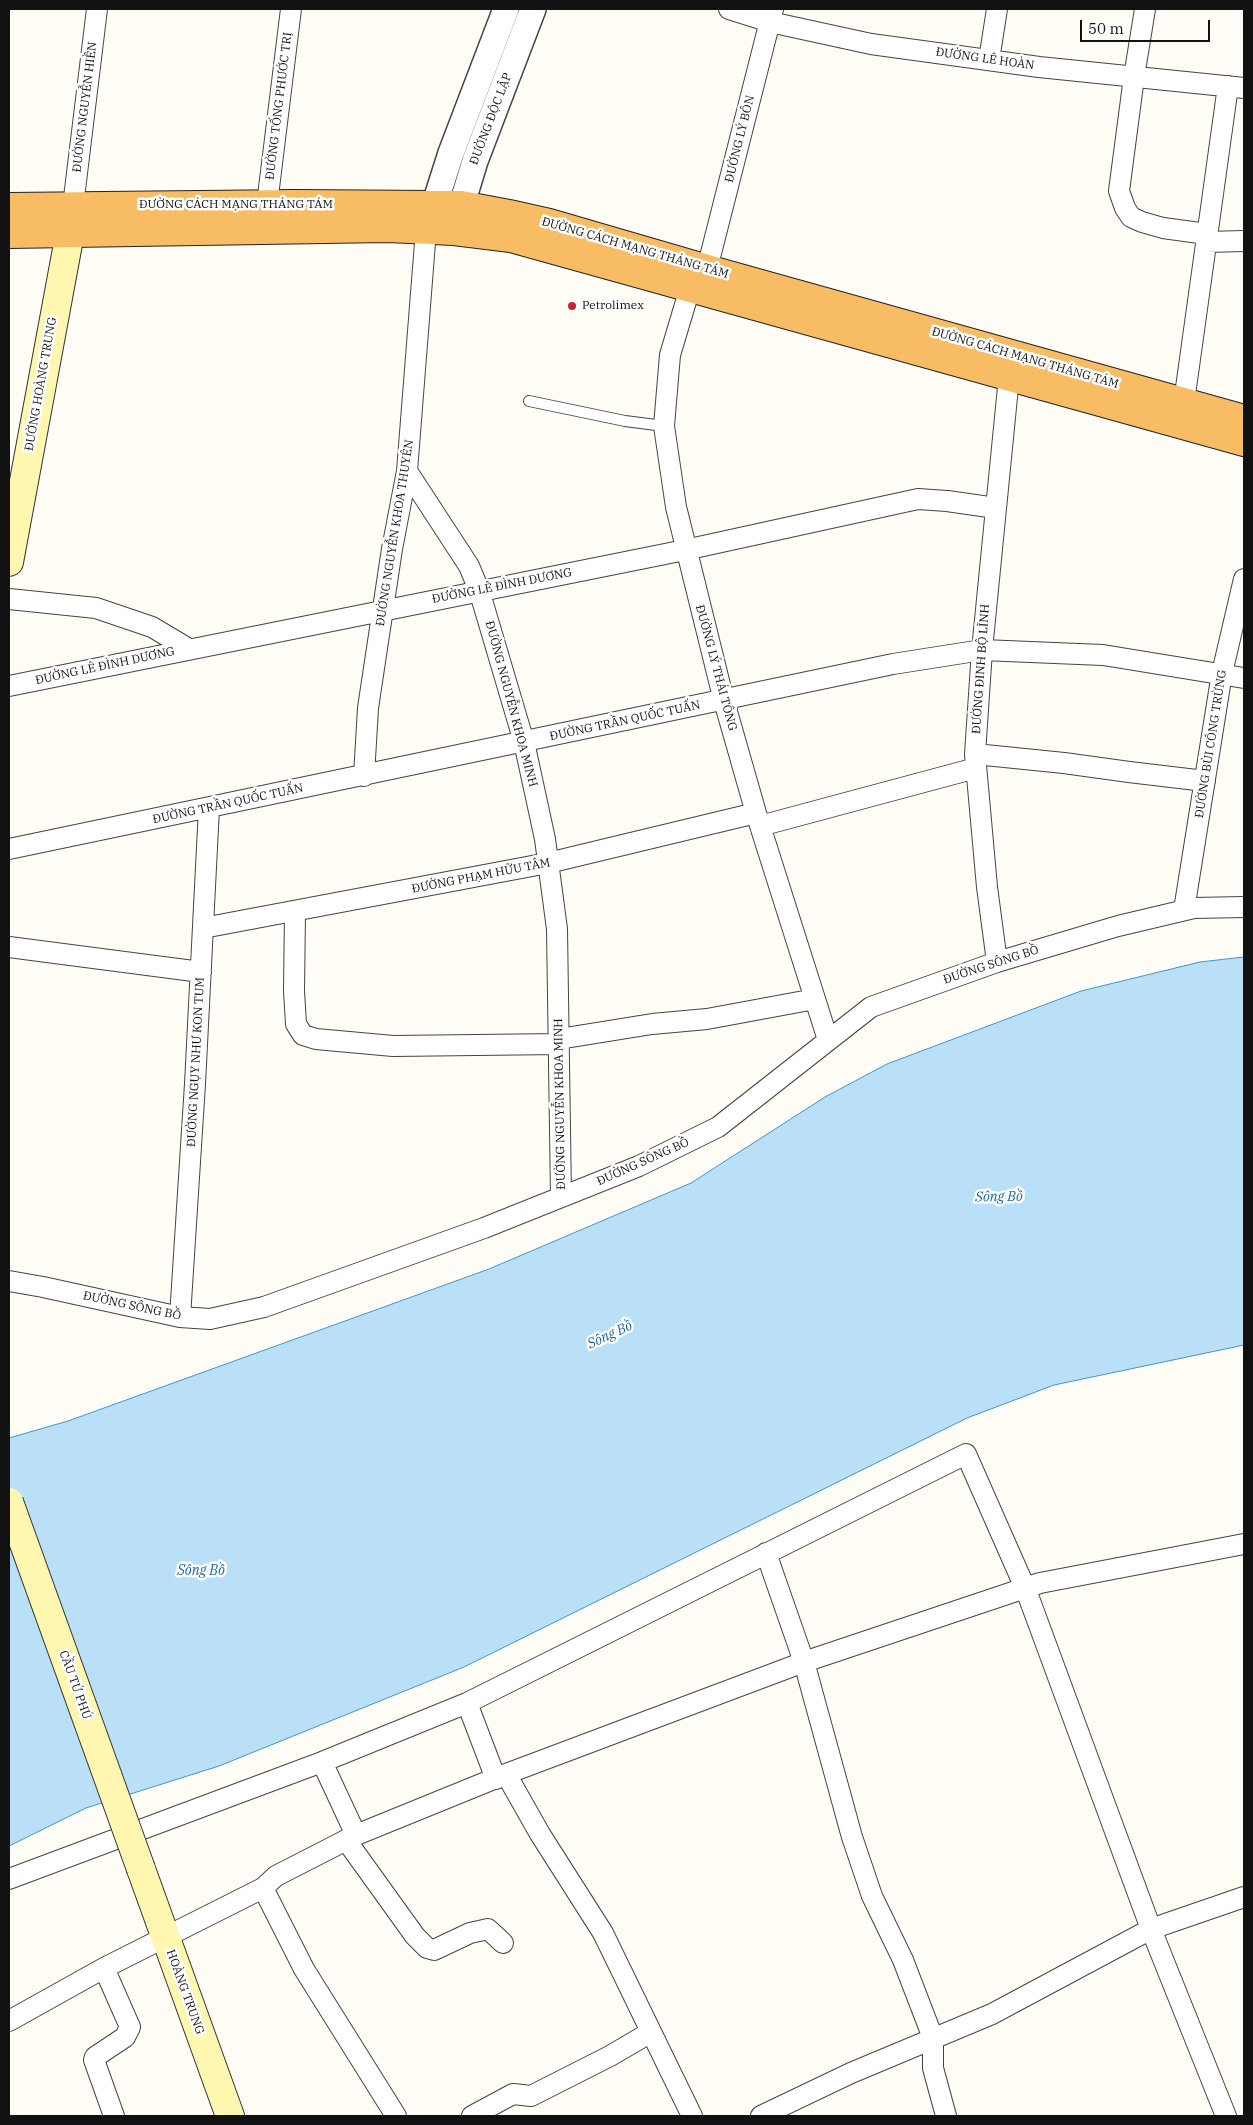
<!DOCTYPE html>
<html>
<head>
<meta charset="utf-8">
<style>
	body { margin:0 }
	#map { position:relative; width:1253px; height:2125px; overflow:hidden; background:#fffdf5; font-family:"IBM Plex Serif",serif }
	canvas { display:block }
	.frame { position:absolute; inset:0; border:10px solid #111; pointer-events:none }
	.scale { position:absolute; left:1080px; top:20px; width:130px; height:22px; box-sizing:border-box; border:2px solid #111; border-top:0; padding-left:6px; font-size:15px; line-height:18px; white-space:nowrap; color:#111; -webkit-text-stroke:4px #fff; paint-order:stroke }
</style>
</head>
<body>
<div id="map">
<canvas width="1253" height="2125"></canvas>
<div class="frame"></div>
<div class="scale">50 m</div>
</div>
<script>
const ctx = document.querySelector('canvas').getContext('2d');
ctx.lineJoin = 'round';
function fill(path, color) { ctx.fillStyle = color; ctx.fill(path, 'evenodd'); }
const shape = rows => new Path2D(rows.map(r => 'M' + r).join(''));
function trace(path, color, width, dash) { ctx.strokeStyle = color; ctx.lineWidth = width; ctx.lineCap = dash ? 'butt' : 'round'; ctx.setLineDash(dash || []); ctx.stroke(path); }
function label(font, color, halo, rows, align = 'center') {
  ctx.font = font + ' "IBM Plex Serif",serif'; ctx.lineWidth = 5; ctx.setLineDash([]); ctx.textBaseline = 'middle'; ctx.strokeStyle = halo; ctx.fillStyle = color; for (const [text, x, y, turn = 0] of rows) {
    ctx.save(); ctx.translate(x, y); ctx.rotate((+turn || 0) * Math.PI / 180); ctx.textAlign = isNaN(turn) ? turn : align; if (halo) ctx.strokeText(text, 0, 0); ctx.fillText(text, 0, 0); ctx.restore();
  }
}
const water = shape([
	[1244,957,1244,1345,1054,1385,967,1418,464,1667,219,1766,86,1808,9,1846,9,1438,68,1421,489,1269,691,1183,825,1097,887,1064,1081,991,1200,962,1244,957]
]);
const service = shape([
	[529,401,625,421,664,426]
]);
const minor = shape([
	[729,9,770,22,871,44,1039,67,1244,88],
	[1145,9,1134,77,1119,191,1125,208,1131,217,1142,222,1163,228,1207,234],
	[989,60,997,9],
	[267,204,291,9],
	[73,206,97,9],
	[1206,242,1244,241],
	[707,269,773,9],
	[690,288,670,355,664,426,676,507,724,701,756,813,828,1040],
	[1184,402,1228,86],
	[407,471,469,566,479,590,524,742,545,839,557,929,561,1197],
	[9,599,96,608,152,627,189,649],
	[9,686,685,550,918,499,947,501,996,508],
	[975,754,1064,763,1129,772,1205,781],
	[364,776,368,708,392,549,407,471,426,230],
	[760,826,976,768],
	[9,849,893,664,982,650,1103,655,1244,678],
	[1184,910,1222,673,1244,579],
	[295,911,294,991,296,1024,303,1035,316,1039,393,1046,559,1044],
	[203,928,548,863,756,813],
	[9,947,201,972],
	[997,962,987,887,975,754,982,650,1009,377],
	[559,1039,652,1024,707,1019,815,999],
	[9,1281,43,1287,180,1317,210,1319,264,1307,484,1228,639,1166,718,1127,871,1007,997,962,1118,926,1194,908,1244,907],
	[180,1317,195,1084,209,808],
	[766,1553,804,1662,852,1837,872,1896,903,1960,933,2038,933,2068,946,2116],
	[467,1703,496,1779],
	[322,1762,356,1835],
	[506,1774,540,1834,603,1933,692,2116],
	[346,1840,415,1936,427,1948,434,1950,470,1933,488,1929,503,1943],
	[9,1879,322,1762,467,1703,966,1454,1026,1590,1151,1929,1226,2116],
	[263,1888,304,1969,396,2116],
	[104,1968,130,2027,125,2037,95,2057,94,2060,114,2116],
	[9,2021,104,1968,263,1888,276,1876,356,1835,506,1774,804,1662,1040,1583,1244,1544],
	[472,2116,513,2094,531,2096,610,2056,651,2032],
	[761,2116,851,2073,992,2014,1151,1929,1244,1897]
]);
const tertiary = shape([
	[429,222,451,153,506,9],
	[456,224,475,161,533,9]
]);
const secondary = shape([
	[9,562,70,233,72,209],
	[141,1869,230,2116]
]);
const trunk = shape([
	[9,207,294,204,435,205,461,205,509,214,549,223,707,269,1244,419],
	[9,234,388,228,454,231,511,238,1244,442]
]);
const secondaryBridge = shape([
	[9,1502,141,1869]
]);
const markers = [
	[572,306,5,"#c4262e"]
];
const streetNames = [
	["ĐƯỜNG LÊ HOÀN",985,59,8],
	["ĐƯỜNG TỐNG PHƯỚC TRỊ",279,106,-83],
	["ĐƯỜNG NGUYỄN HIỀN",85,107,-83],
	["ĐƯỜNG ĐỘC LẬP",491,119,-69],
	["ĐƯỜNG LÝ BÔN",740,139,-76],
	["ĐƯỜNG CÁCH MẠNG THÁNG TÁM",236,205],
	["ĐƯỜNG CÁCH MẠNG THÁNG TÁM",635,248,16],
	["ĐƯỜNG CÁCH MẠNG THÁNG TÁM",1025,358,16],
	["ĐƯỜNG HOÀNG TRUNG",41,384,-80],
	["ĐƯỜNG NGUYỄN KHOA THUYÊN",395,533,-81],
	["ĐƯỜNG LÊ ĐÌNH DƯƠNG",502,586,-11],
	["ĐƯỜNG LÊ ĐÌNH DƯƠNG",105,666,-12],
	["ĐƯỜNG LÝ THÁI TÔNG",716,668,75],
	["ĐƯỜNG ĐINH BỘ LĨNH",981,669,-86],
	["ĐƯỜNG NGUYỄN KHOA MINH",511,704,75],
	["ĐƯỜNG TRẦN QUỐC TUẤN",625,721,-12],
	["ĐƯỜNG BÙI CÔNG TRỪNG",1211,744,-81],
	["ĐƯỜNG TRẦN QUỐC TUẤN",228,804,-12],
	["ĐƯỜNG PHẠM HỮU TÂM",481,876,-11],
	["ĐƯỜNG SÔNG BỒ",991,965,-18],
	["ĐƯỜNG NGỤY NHƯ KON TUM",196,1062,-87],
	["ĐƯỜNG NGUYỄN KHOA MINH",560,1104,-91],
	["ĐƯỜNG SÔNG BỒ",643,1162,-24],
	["ĐƯỜNG SÔNG BỒ",132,1306,12],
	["CẦU TỨ PHÚ",75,1685,70],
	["HOÀNG TRUNG",185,1992,70]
];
const poiNames = [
	["Petrolimex",582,306]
];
const waterNames = [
	["Sông Bồ",999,1197,-1],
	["Sông Bồ",610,1335,-25],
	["Sông Bồ",201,1571]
];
fill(water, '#b9e0f7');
trace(water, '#3f96cf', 1);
trace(service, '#444', 12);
trace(minor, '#444', 22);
trace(tertiary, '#444', 28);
trace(secondary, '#333', 30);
trace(trunk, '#222', 30);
trace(service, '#fff', 10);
trace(minor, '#fff', 20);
trace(tertiary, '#fff', 25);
trace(secondary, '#fff6b0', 28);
trace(trunk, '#f7bc64', 28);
trace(secondaryBridge, '#333', 30, []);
trace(secondaryBridge, '#fff6b0', 28);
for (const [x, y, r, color] of markers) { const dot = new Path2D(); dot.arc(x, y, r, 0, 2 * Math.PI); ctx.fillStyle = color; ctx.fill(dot); trace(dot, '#fff', 2); }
label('12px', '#111', '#fff', streetNames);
label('12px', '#111', '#fff', poiNames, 'left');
label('italic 14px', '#1768a6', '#fff', waterNames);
</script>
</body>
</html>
